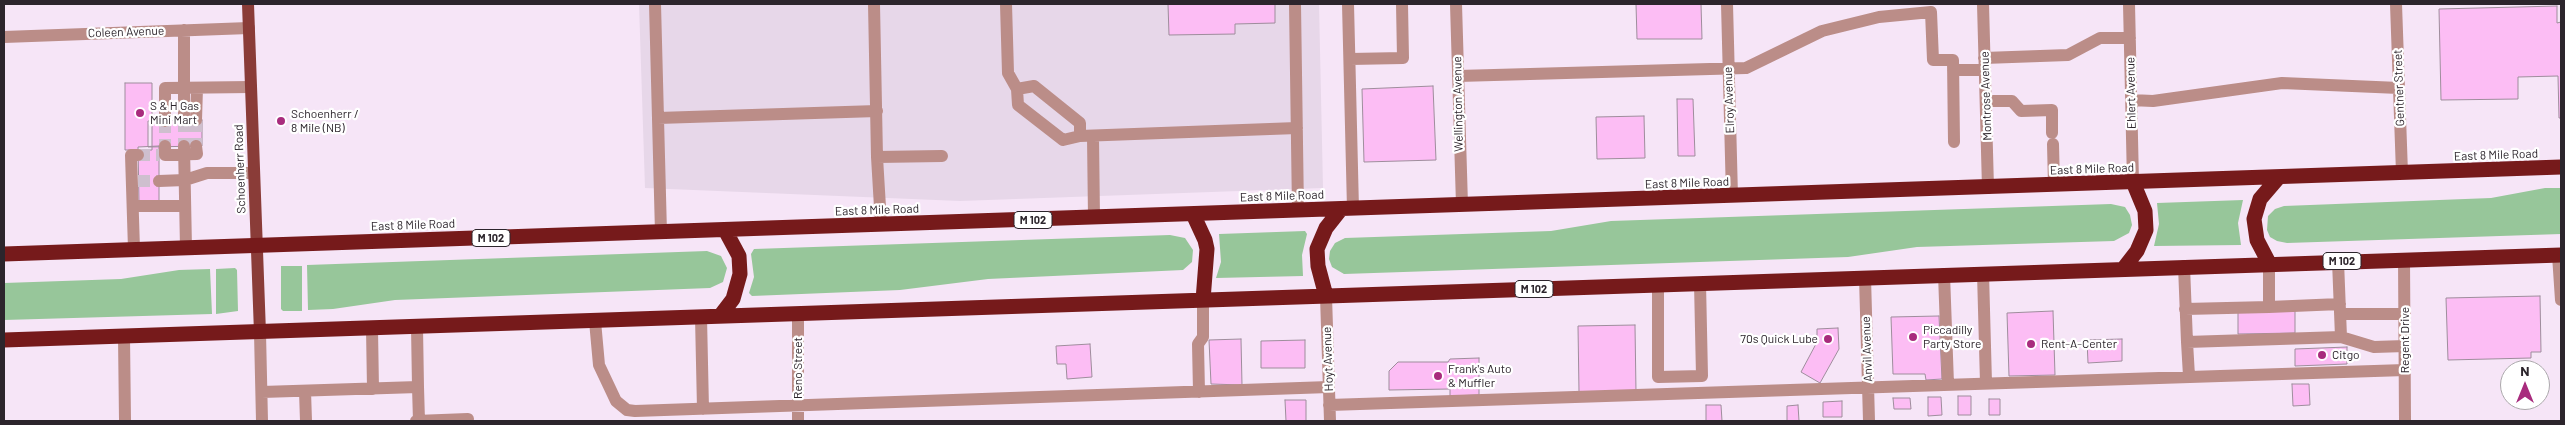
<!DOCTYPE html>
<html>
<head>
<meta charset="utf-8">
<style>
	body { margin:0 }
	#map { position:relative; width:2565px; height:425px; overflow:hidden; background:#f6e5f7; font-family:Barlow,sans-serif }
	canvas { display:block }
	.frame { position:absolute; inset:0; border:5px solid #2c252c; pointer-events:none }
	.north { position:absolute; left:2500px; top:360px; width:50px; height:50px; box-sizing:border-box; background:#fff; border:1px solid #aba8ab; border-radius:50%; rotate:0deg; font-size:14px; font-weight:700; line-height:20px; text-align:center; color:#2c252c }
	.north::after { content:''; display:block; margin:auto; width:18px; height:22px; background:#a82b7d; clip-path:polygon(50% 0,100% 100%,50% 72%,0 100%) }
</style>
</head>
<body>
<div id="map">
<canvas width="2565" height="425"></canvas>
<div class="frame"></div>
<div class="north">N</div>
</div>
<script>
const ctx = document.querySelector('canvas').getContext('2d');
ctx.lineJoin = 'round';
function fill(path, color) { ctx.fillStyle = color; ctx.fill(path, 'evenodd'); }
const shape = rows => new Path2D(rows.map(r => 'M' + r).join(''));
function trace(path, color, width, dash) { ctx.strokeStyle = color; ctx.lineWidth = width; ctx.lineCap = dash ? 'butt' : 'round'; ctx.setLineDash(dash || []); ctx.stroke(path); }
function label(font, color, halo, rows, align = 'center') {
  ctx.font = font + ' Barlow,sans-serif'; ctx.lineWidth = 4.5; ctx.setLineDash([]); ctx.textBaseline = 'middle'; ctx.strokeStyle = halo; ctx.fillStyle = color; for (const [text, x, y, turn = 0] of rows) {
    ctx.save(); ctx.translate(x, y); ctx.rotate((+turn || 0) * Math.PI / 180); ctx.textAlign = isNaN(turn) ? turn : align; if (halo) ctx.strokeText(text, 0, 0); ctx.fillText(text, 0, 0); ctx.restore();
  }
}
const industrial = shape([
	[639,4,1319,4,1323,188,960,201,645,188]
]);
const green = shape([
	[2545,188,2561,188,2561,234,2287,243,2277,241,2270,237,2267,230,2268,216,2275,209,2284,206,2491,198],
	[2243,200,2238,223,2241,245,2154,246,2159,224,2157,203],
	[2111,204,2125,207,2130,215,2132,225,2129,233,2114,241,1917,247,1848,257,1344,274,1332,267,1329,259,1330,251,1335,243,1345,238,1551,231,1611,221],
	[1305,231,1307,234,1302,255,1303,276,1216,278,1221,262,1219,234],
	[1170,235,1185,238,1193,250,1192,262,1183,270,988,279,900,290,752,296,749,293,754,277,751,254,754,249],
	[707,251,721,256,727,268,723,282,710,288,395,300,333,309,308,310,307,265],
	[281,266,302,266,302,311,283,311,281,309],
	[235,268,237,270,238,311,216,314,216,269],
	[210,269,212,314,4,320,4,283,121,279,179,270]
]);
const building = shape([
	[1168,4,1275,4,1275,23,1235,24,1235,34,1169,35,1168,4],
	[1636,4,1701,4,1702,39,1637,39,1636,4],
	[2557,6,2557,23,2561,22,2561,118,2559,118,2558,76,2518,77,2518,99,2441,100,2439,9,2557,6],
	[125,83,152,83,152,150,125,150,125,83],
	[1433,86,1436,160,1364,162,1362,89,1433,86],
	[1677,99,1693,99,1695,156,1678,156,1677,99],
	[1644,116,1645,158,1597,159,1596,117,1644,116],
	[202,120,202,146,148,147,148,121,202,120],
	[159,146,159,204,139,204,138,147,159,146],
	[2540,296,2541,352,2531,352,2531,358,2448,360,2446,298,2540,296],
	[2053,311,2055,375,2009,376,2007,313,2053,311],
	[2295,311,2295,333,2238,334,2238,312,2295,311],
	[1939,316,1942,379,1926,380,1925,374,1893,374,1891,317,1939,316],
	[1635,325,1636,392,1579,392,1578,326,1635,325],
	[1838,328,1839,349,1820,383,1801,372,1817,342,1817,329,1838,328],
	[1241,339,1242,385,1211,384,1209,340,1241,339],
	[2122,339,2122,361,2088,363,2087,340,2122,339],
	[1305,340,1305,368,1261,368,1261,341,1305,340],
	[1090,344,1092,377,1067,379,1066,364,1057,364,1056,346,1090,344],
	[2347,347,2347,364,2295,366,2295,349,2347,347],
	[1479,358,1479,395,1450,396,1450,389,1389,390,1389,371,1398,362,1448,362,1450,359,1479,358],
	[2292,384,2309,384,2310,405,2293,406,2292,384],
	[1958,396,1971,396,1971,415,1958,415,1958,396],
	[1928,397,1941,397,1942,415,1928,416,1928,397],
	[1893,398,1910,398,1911,409,1894,409,1893,398],
	[1989,399,2000,399,2000,415,1989,415,1989,399],
	[1285,400,1306,400,1306,421,1286,421,1285,400],
	[1842,401,1842,417,1823,417,1823,402,1842,401],
	[1706,405,1721,405,1722,421,1706,421,1706,405],
	[1798,405,1799,421,1787,421,1787,406,1798,405]
]);
const minorTunnel = shape([
	[184,120,184,146],
	[196,120,196,146],
	[165,121,165,146],
	[138,155,159,155],
	[138,181,159,181]
]);
const minor = shape([
	[655,4,661,233],
	[874,4,877,157,881,224],
	[1006,4,1008,73,1017,89,1018,105,1063,140,1080,136,1297,128],
	[1295,4,1298,211],
	[1348,4,1353,209],
	[1456,4,1462,205],
	[1727,4,1732,196],
	[1983,4,1988,188],
	[2129,4,2133,182],
	[2396,4,2402,173],
	[184,30,184,120],
	[4,37,249,28],
	[1984,58,2068,55,2100,38,2130,38],
	[1350,59,1403,58,1402,4],
	[1953,70,1984,70],
	[1458,76,1746,68,1822,31,1879,17,1931,12,1933,60,1953,60,1954,142],
	[1017,89,1034,86,1080,123,1080,136],
	[2131,100,2153,101,2282,83,2399,88],
	[1986,101,2012,101,2021,111,2052,110,2052,133],
	[658,118,877,111],
	[196,120,197,88],
	[165,121,165,88,251,87],
	[1093,137,1094,218],
	[2053,144,2054,185],
	[165,146,165,155,197,154,196,146],
	[184,146,186,248],
	[877,157,942,156],
	[159,181,185,180,207,173,253,173],
	[133,206,185,206],
	[134,249,131,155,138,155],
	[2558,255,2561,300],
	[2404,259,2405,421],
	[2269,263,2269,307,2340,304],
	[2184,266,2187,342,2341,337,2338,261],
	[1983,273,1986,383],
	[1944,274,1948,384],
	[1865,277,1869,421],
	[1658,284,1658,377,1702,376,1700,283],
	[1326,296,1330,421],
	[2185,309,2269,307],
	[2340,314,2405,314],
	[701,317,703,409],
	[595,321,599,365,616,401,627,410,635,411,1329,387],
	[372,329,373,389],
	[260,333,262,421],
	[124,337,125,421],
	[2341,337,2374,347,2405,346],
	[2187,342,2189,376],
	[418,387,419,421],
	[305,391,306,421],
	[262,392,418,387,417,327],
	[1199,392,1198,344,1203,337,1203,300],
	[1329,405,2405,370],
	[416,421,468,419],
	[798,421,798,314]
]);
const major = shape([
	[248,4,260,333]
]);
const highway = shape([
	[1193,214,1205,240,1207,249,1203,300],
	[4,254,2561,167],
	[2269,263,2257,240,2254,219,2260,199,2278,178],
	[2123,269,2137,251,2146,230,2145,211,2133,182],
	[1326,296,1318,266,1317,249,1326,228,1341,209],
	[720,316,733,299,740,274,739,256,725,230],
	[4,340,2561,255]
]);
const markers = [
	[140,113,5,"#a82b7d"],
	[281,121,5,"#a82b7d"],
	[1913,337,5,"#a82b7d"],
	[1828,339,5,"#a82b7d"],
	[2031,344,5,"#a82b7d"],
	[2322,355,5,"#a82b7d"],
	[1438,376,5,"#a82b7d"]
];
const shields = [
	[1033,220,38],
	[491,238,38],
	[2342,261,38],
	[1534,289,38]
];
const shieldNames = [
	["M 102",1033,220],
	["M 102",491,238],
	["M 102",2342,261],
	["M 102",1534,289]
];
const streetNames = [
	["Coleen Avenue",126,32,-2],
	["Gentner Street",2399,88,-92],
	["Ehlert Avenue",2131,93,-91],
	["Montrose Avenue",1986,96,-92],
	["Elroy Avenue",1729,100,-92],
	["Wellington Avenue",1458,104,-91],
	["East 8 Mile Road",2496,155,-2],
	["Schoenherr Road",240,169,-92],
	["East 8 Mile Road",2092,169,-2],
	["East 8 Mile Road",1687,183,-2],
	["East 8 Mile Road",1282,196,-2],
	["East 8 Mile Road",877,210,-2],
	["East 8 Mile Road",413,225,-2],
	["Regent Drive",2405,340,-90],
	["Anvil Avenue",1867,349,-92],
	["Hoyt Avenue",1328,359,-92],
	["Reno Street",798,368,-90]
];
const poiNames = [
	["S & H Gas",150,106],
	["Mini Mart",150,120],
	["Schoenherr /",291,114],
	["8 Mile (NB)",291,128],
	["Piccadilly",1923,330],
	["Party Store",1923,344],
	["70s Quick Lube",1818,339,"right"],
	["Rent-A-Center",2041,344],
	["Citgo",2332,355],
	["Frank's Auto",1448,369],
	["& Muffler",1448,383]
];
fill(industrial, '#e7d7e9');
fill(green, '#97c69a');
fill(building, '#fcbdf4');
trace(building, '#9e8d9c', 1);
trace(minorTunnel, '#cebfce', 12, [12, 6]);
trace(minor, '#bb8d88', 12);
trace(major, '#8a3c38', 12);
trace(highway, '#761a1b', 15);
for (const [x, y, r, color] of markers) { const dot = new Path2D(); dot.arc(x, y, r, 0, 2 * Math.PI); ctx.fillStyle = color; ctx.fill(dot); trace(dot, '#fff', 2); }
for (const [x, y, w] of shields) { const box = new Path2D(); box.roundRect(x - w / 2, y - 8.5, w, 17, 4); ctx.fillStyle = '#fff'; ctx.fill(box); trace(box, '#2c252c', 1); }
label('bold 11px', '#2c252c', null, shieldNames);
label('12px', '#2c252c', '#fff', streetNames);
label('12px', '#2c252c', '#fff', poiNames, 'left');
</script>
</body>
</html>
